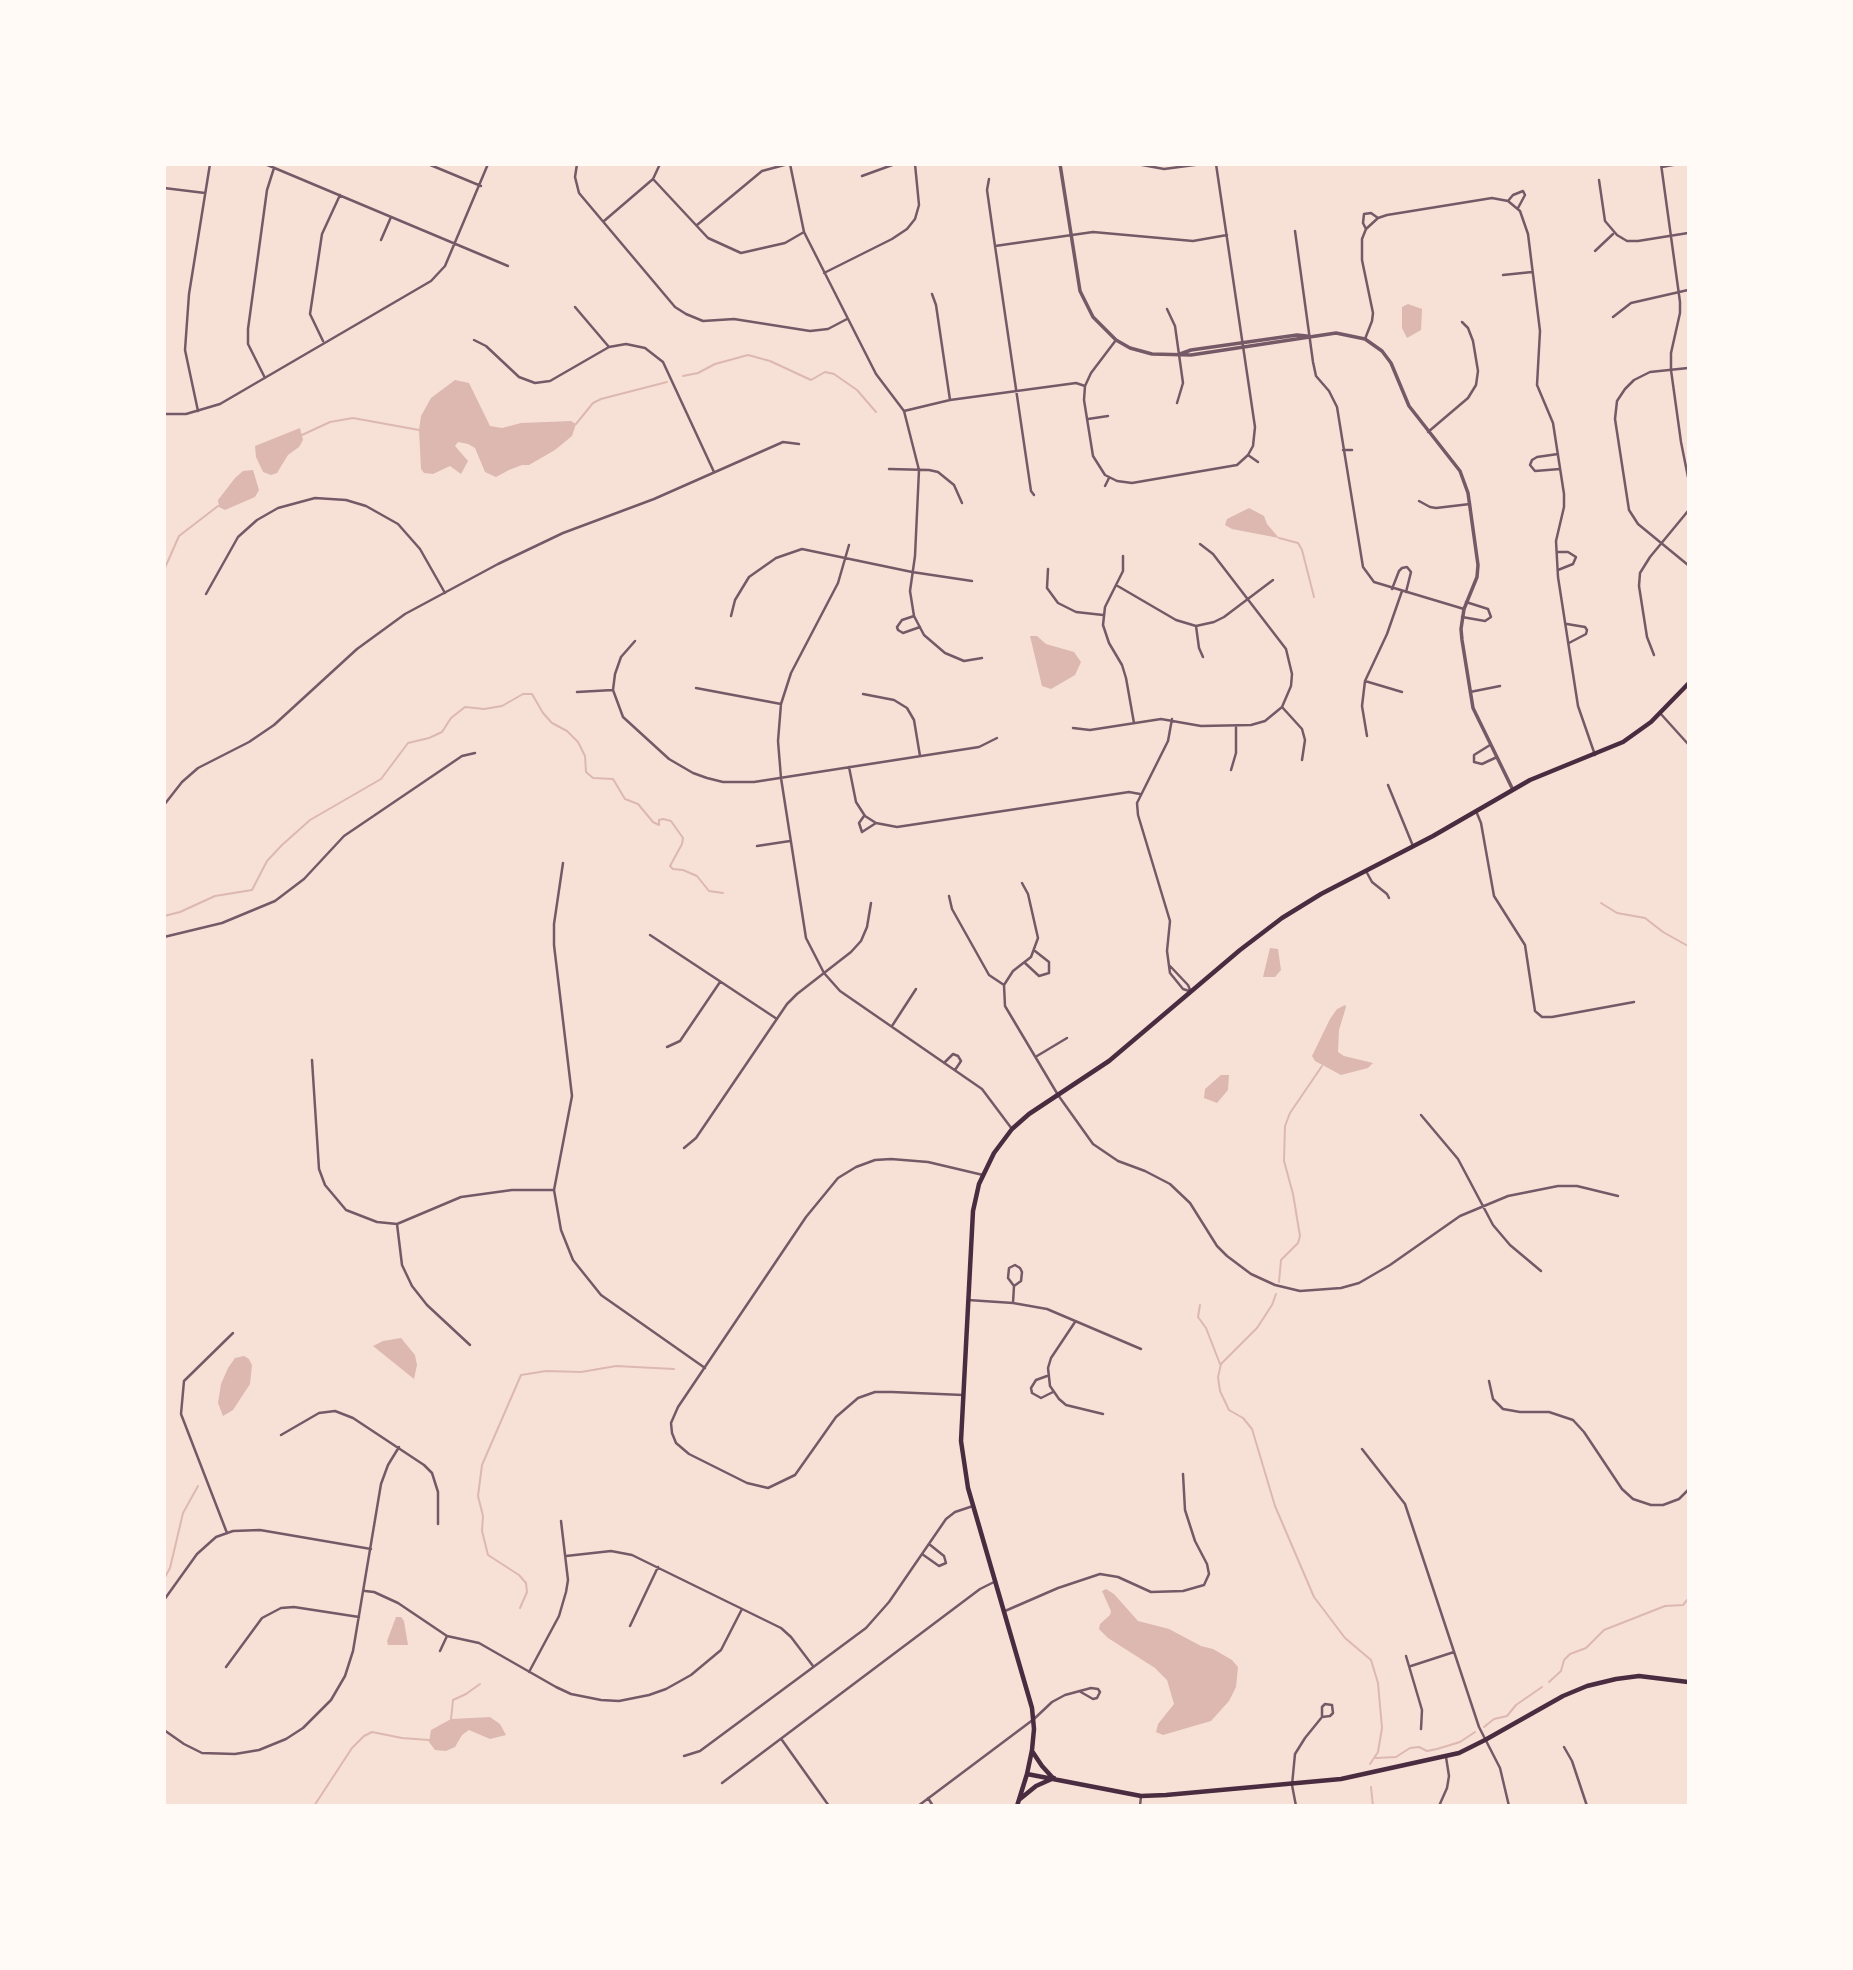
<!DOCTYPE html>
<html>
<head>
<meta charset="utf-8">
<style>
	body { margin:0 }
	#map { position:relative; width:1853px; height:1970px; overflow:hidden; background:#f7e1d7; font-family:Arial,sans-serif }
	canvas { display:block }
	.frame { position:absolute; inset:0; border:166px solid #fffaf5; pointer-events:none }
</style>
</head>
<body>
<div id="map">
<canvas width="1853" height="1970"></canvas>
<div class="frame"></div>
</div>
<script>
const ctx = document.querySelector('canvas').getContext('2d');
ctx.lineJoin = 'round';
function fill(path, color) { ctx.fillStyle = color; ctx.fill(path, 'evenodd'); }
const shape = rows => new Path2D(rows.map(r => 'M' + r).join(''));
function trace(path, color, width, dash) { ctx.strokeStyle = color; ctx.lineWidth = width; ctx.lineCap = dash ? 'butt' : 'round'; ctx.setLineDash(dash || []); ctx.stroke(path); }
const water = shape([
	[1408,304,1422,309,1421,330,1407,338,1402,328,1402,307],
	[455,380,469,383,490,426,502,428,521,423,571,421,576,424,572,436,555,450,529,465,522,465,509,470,496,477,485,472,475,448,468,444,458,442,455,446,468,461,461,474,450,466,433,474,424,473,421,469,419,430,421,416,431,398],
	[300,428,303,440,299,447,288,455,277,473,271,475,263,472,256,457,255,446],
	[253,470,259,490,255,497,225,510,219,507,218,500,235,478,243,471],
	[1249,508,1264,516,1267,524,1279,538,1232,529,1225,525,1227,519],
	[1030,636,1037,636,1046,644,1074,652,1081,662,1075,675,1051,689,1042,686],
	[1270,948,1278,949,1281,970,1275,977,1263,977],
	[1345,1005,1346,1007,1339,1030,1338,1052,1344,1056,1373,1063,1368,1068,1341,1075,1315,1061,1312,1056,1330,1019,1337,1009],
	[1221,1075,1229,1075,1228,1090,1217,1103,1204,1098,1205,1089],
	[401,1338,415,1355,417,1365,414,1379,373,1346,383,1341],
	[244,1356,249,1359,252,1365,250,1384,233,1410,223,1416,218,1403,221,1384,228,1368,235,1358],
	[1106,1589,1114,1594,1138,1621,1169,1629,1201,1646,1213,1649,1232,1660,1238,1667,1236,1687,1229,1701,1211,1721,1163,1735,1156,1732,1158,1724,1174,1704,1167,1680,1155,1668,1108,1638,1099,1629,1100,1624,1110,1615,1111,1611,1102,1591],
	[396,1617,401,1617,404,1621,408,1645,388,1645,387,1641],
	[490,1717,500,1724,506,1735,490,1739,469,1730,462,1735,455,1747,446,1751,435,1750,429,1742,431,1730,451,1719]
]);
const stream = shape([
	[683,376,698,373,715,364,748,355,770,361,811,380,825,372,834,374,857,390,876,412],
	[576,424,593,403,601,399,667,382],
	[302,435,330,422,353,418,419,430],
	[1279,538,1298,543,1302,550,1314,597],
	[164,570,179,536,218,506],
	[1601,903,1617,913,1645,918,1663,932,1688,946],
	[164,916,180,912,215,896,252,890,267,861,282,845,310,820,381,779,408,743,429,738,442,732,451,718,465,707,484,709,502,706,523,694,532,694,543,713,552,723,567,731,578,742,585,756,586,772,593,778,613,779,625,799,638,804,653,822,659,825,659,820,663,819,671,821,683,838,682,844,670,866,673,869,683,870,697,876,709,891,723,893],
	[1279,1282,1281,1260,1298,1243,1300,1236,1293,1194,1284,1161,1285,1126,1290,1113,1322,1066],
	[1276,1294,1272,1305,1257,1328,1221,1364,1218,1377,1220,1391,1229,1410,1243,1418,1252,1429,1275,1506,1314,1597,1345,1638,1371,1660,1378,1683,1382,1728,1378,1752,1370,1764],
	[1200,1305,1198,1317,1206,1328,1220,1364],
	[164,1579,170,1568,183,1513,198,1486],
	[520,1608,527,1592,526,1583,519,1575,488,1555,482,1531,483,1516,478,1496,482,1465,521,1375,546,1371,581,1372,616,1366,674,1369],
	[1549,1682,1561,1671,1564,1660,1570,1654,1586,1648,1604,1630,1665,1606,1683,1605,1688,1599],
	[451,1719,453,1700,466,1694,480,1684],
	[1484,1727,1494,1719,1507,1716,1516,1705,1542,1687],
	[1376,1758,1396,1757,1410,1748,1419,1747,1427,1751,1437,1749,1460,1742,1475,1732],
	[1371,1787,1373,1806],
	[314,1806,352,1748,364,1736,372,1732,402,1738,429,1740]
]);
const minor = shape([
	[265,164,508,266],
	[428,164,481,186],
	[577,164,575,177,579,193,675,307,686,314,703,321,734,319,810,331,828,329,847,319],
	[790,164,804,232,876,374,904,411,919,470,915,556,910,591,914,616,924,635,945,653,964,661,982,658],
	[1137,164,1164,169,1202,164],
	[1661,164,1680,302,1680,313,1671,353,1671,370,1681,442,1688,477],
	[1662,167,1678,164],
	[862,176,895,164],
	[653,179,708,238,741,253,785,243,804,232],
	[989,179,987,190,995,246,1031,491,1034,495],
	[1599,180,1605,221,1617,235,1627,241,1638,241,1688,233],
	[164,188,205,193],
	[1508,201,1513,195,1523,191,1525,195,1518,208],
	[604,221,653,179,660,164],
	[697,225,762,171,788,164],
	[1366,229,1363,223,1364,214,1371,213,1378,218],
	[1295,231,1313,362,1316,376,1329,391,1337,407,1363,567,1374,582,1464,609],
	[381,240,391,217],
	[995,246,1093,232,1193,241,1227,235],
	[1595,251,1613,234],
	[824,273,892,239,907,229,915,219,919,205,915,164],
	[1503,275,1532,272],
	[932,294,936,305,950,400],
	[575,307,609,347],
	[1167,309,1175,326,1183,383,1177,403],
	[1613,317,1631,303,1688,290],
	[1365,339,1372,321,1373,313,1362,260,1362,239,1366,229,1378,218,1387,215,1492,198,1508,201,1520,211,1528,234,1540,331,1537,385,1553,423,1564,494,1564,507,1556,541,1558,577,1578,706,1595,755],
	[474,340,486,346,519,377,535,383,550,381,609,347,626,344,645,348,663,362,714,472],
	[1116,340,1091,373,1085,386,1084,400,1093,456,1105,475,1117,481,1132,483,1237,465,1248,455,1253,446,1255,427,1216,164],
	[323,341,310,314,322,234,340,195],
	[1688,368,1650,372,1634,380,1625,389,1617,401,1615,419,1629,510,1638,524,1688,565],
	[265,378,248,344,248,329,267,190,274,168],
	[198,411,185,350,189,294,210,164],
	[904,411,950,400,1076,383,1085,386],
	[164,414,186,414,220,404,431,281,445,266,488,164],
	[1088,419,1108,416],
	[1428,432,1468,398,1476,385,1478,371,1473,341,1468,328,1462,322],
	[1343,450,1352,450],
	[1558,454,1537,457,1532,460,1530,465,1535,471,1560,469],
	[1248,455,1258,462],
	[889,469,929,470,938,472,954,485,962,503],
	[1105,486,1109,478],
	[1419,501,1430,507,1436,508,1470,504],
	[849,545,838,583,791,673,781,704,778,741,781,778,806,938,824,973,840,991,982,1089,1012,1129],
	[1557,552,1568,552,1576,557,1573,564,1558,570],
	[1123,556,1123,571,1105,607,1103,625,1109,643,1122,665,1126,678,1134,723],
	[1048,569,1047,588,1058,603,1076,612,1103,615],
	[1116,585,1176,620,1196,626,1214,622,1224,617,1273,580],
	[1392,589,1399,571,1402,568,1407,567,1411,572,1406,592],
	[206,594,238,537,257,520,278,508,315,498,346,500,366,506,398,524,420,549,445,593],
	[731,616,735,600,749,577,776,558,802,549,912,572,972,581],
	[914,616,902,620,897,627,898,630,903,633,920,627],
	[1462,617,1485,621,1491,617,1488,609,1466,602],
	[1567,624,1585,627,1587,630,1586,634,1569,643],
	[1196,626,1199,648,1203,657],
	[635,641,621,657,615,674,613,690,623,717,669,759,693,773,707,778,723,782,754,782,979,747,997,738],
	[1654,655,1647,637,1639,586,1640,573,1650,557,1688,511],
	[1365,681,1402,692],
	[696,688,781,704],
	[577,692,613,690],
	[1470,692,1500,686],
	[863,694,894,700,907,708,914,720,920,756],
	[1282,707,1302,729,1305,740,1302,760],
	[1660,713,1688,744],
	[1172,719,1168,741,1137,803,1138,815,1170,921,1167,951,1170,973,1183,989,1189,991],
	[1073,728,1090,730,1161,719,1201,726,1251,725,1265,721,1282,707,1291,686,1292,674,1286,649,1213,554,1200,544],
	[1367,736,1362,706,1365,681,1387,634,1402,591],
	[1490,745,1474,755,1474,762,1482,764,1497,757],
	[849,767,856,802,865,816,876,823,897,827,1129,792,1140,794],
	[1231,770,1236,753,1236,726],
	[1388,785,1413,846],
	[164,805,182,782,198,768,249,742,274,725,357,649,405,614,498,564,563,533,654,499,783,442,799,444],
	[1476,811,1481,823,1494,896,1525,945,1535,1011,1542,1017,1552,1017,1634,1002],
	[864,816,859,823,862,832,876,823],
	[757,846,790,841],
	[563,863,554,924,554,945,572,1096,554,1190,561,1230,573,1260,601,1295,705,1368],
	[1366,871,1372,882,1387,894,1389,898],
	[1022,883,1028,894,1038,938,1031,957,1013,971,1004,985,1005,1006,1058,1095,1093,1144,1118,1161,1145,1171,1170,1184,1190,1203,1217,1246,1227,1256,1251,1274,1275,1285,1300,1291,1341,1288,1359,1283,1390,1265,1460,1216,1508,1196,1558,1186,1577,1186,1618,1196],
	[949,896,952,909,989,975,1004,985],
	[650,935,777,1019],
	[164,937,222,923,275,901,304,879,344,836,462,756,475,753],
	[1025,963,1039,976,1049,973,1049,962,1035,951],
	[1170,966,1188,985,1191,992],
	[892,1026,916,989],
	[667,1047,680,1041,720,982],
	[1037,1056,1067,1038],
	[312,1060,319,1169,325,1185,346,1210,377,1222,397,1224,461,1197,512,1190,554,1190],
	[944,1063,953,1054,958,1056,961,1061,955,1070],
	[1421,1115,1458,1159,1493,1225,1510,1245,1541,1271],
	[684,1148,696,1138,787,1004,797,994,851,952,861,941,867,927,871,903],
	[397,1224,402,1265,412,1286,427,1305,470,1345],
	[968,1300,1013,1303,1047,1309,1141,1349],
	[1013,1303,1014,1286,1008,1278,1009,1268,1015,1265,1020,1268,1022,1272,1021,1281,1014,1286],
	[1075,1322,1051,1358,1048,1368,1050,1386,1059,1399,1066,1405,1103,1414],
	[1047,1376,1036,1380,1031,1388,1032,1393,1041,1398,1053,1392],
	[1489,1381,1493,1399,1503,1409,1520,1412,1549,1412,1573,1420,1584,1432,1622,1489,1633,1499,1651,1505,1663,1505,1679,1499,1688,1490],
	[963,1395,892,1392,875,1392,858,1398,836,1417,795,1475,768,1488,747,1483,689,1454,676,1443,672,1433,671,1423,678,1407,806,1217,838,1178,856,1167,875,1160,891,1159,928,1162,983,1175],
	[281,1435,319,1413,335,1411,353,1418,424,1465,432,1473,438,1492,438,1524],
	[1362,1449,1405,1504,1479,1727,1500,1768,1509,1806],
	[227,1533,181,1414,184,1381,233,1333],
	[922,1554,939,1566,946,1563,944,1556,929,1544],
	[566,1556,611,1551,632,1555,781,1628,791,1637,813,1666],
	[365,1591,374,1592,398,1603,447,1636,479,1643,556,1687,571,1694,601,1700,619,1701,649,1695,666,1689,691,1675,721,1650,742,1609],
	[164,1600,197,1554,216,1537,233,1531,260,1530,371,1549],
	[1005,1611,1058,1588,1100,1574,1118,1577,1151,1592,1183,1591,1204,1585,1209,1574,1207,1564,1195,1541,1185,1510,1183,1474],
	[630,1626,658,1567],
	[440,1651,447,1636],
	[1406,1656,1422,1710,1421,1729],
	[1411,1666,1454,1652],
	[226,1667,262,1618,281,1608,294,1607,359,1617],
	[529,1672,559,1616,566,1592,568,1580,561,1521],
	[164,1730,184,1744,202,1753,235,1754,259,1750,286,1739,303,1728,331,1700,345,1676,353,1651,381,1484,388,1465,399,1447],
	[782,1740,829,1806],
	[1564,1747,1572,1761,1587,1806],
	[684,1756,700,1751,866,1628,889,1602,946,1519,955,1512,973,1506],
	[722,1783,980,1589,996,1581],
	[928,1798,933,1806],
	[918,1806,1034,1719,1052,1702,1065,1695,1091,1688,1098,1689,1100,1692,1097,1698,1093,1699,1079,1691],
	[1140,1806,1141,1796],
	[1296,1806,1292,1785,1295,1754,1305,1738,1322,1717,1322,1707,1325,1704,1332,1705,1333,1713,1330,1716,1322,1717],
	[1439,1806,1447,1788,1449,1776,1446,1757]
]);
const tertiary = shape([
	[1060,164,1080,291,1093,317,1116,340,1130,348,1152,354,1191,355,1336,333,1365,339,1382,351,1391,363,1409,406,1460,471,1468,493,1478,565,1477,577,1464,609,1461,629,1462,640,1473,708,1513,790],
	[1180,354,1191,350,1297,335,1307,336]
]);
const secondary = shape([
	[1032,1751,1042,1766,1052,1777],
	[1027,1774,1141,1796,1166,1795,1341,1779,1459,1753,1485,1740,1563,1696,1587,1686,1616,1679,1639,1676,1688,1682],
	[1020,1799,1036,1786,1054,1778],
	[1017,1806,1027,1774,1032,1750,1034,1729,1032,1708,968,1488,961,1441,973,1211,979,1184,994,1153,1012,1129,1029,1114,1109,1061,1240,950,1282,918,1321,894,1433,836,1530,780,1623,742,1651,722,1688,684]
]);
fill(water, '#dcb8b0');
trace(stream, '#dcb8b0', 2);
trace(minor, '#755966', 2.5);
trace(tertiary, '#755966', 3.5);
trace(secondary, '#4a2c40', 4.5);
</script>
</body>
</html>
